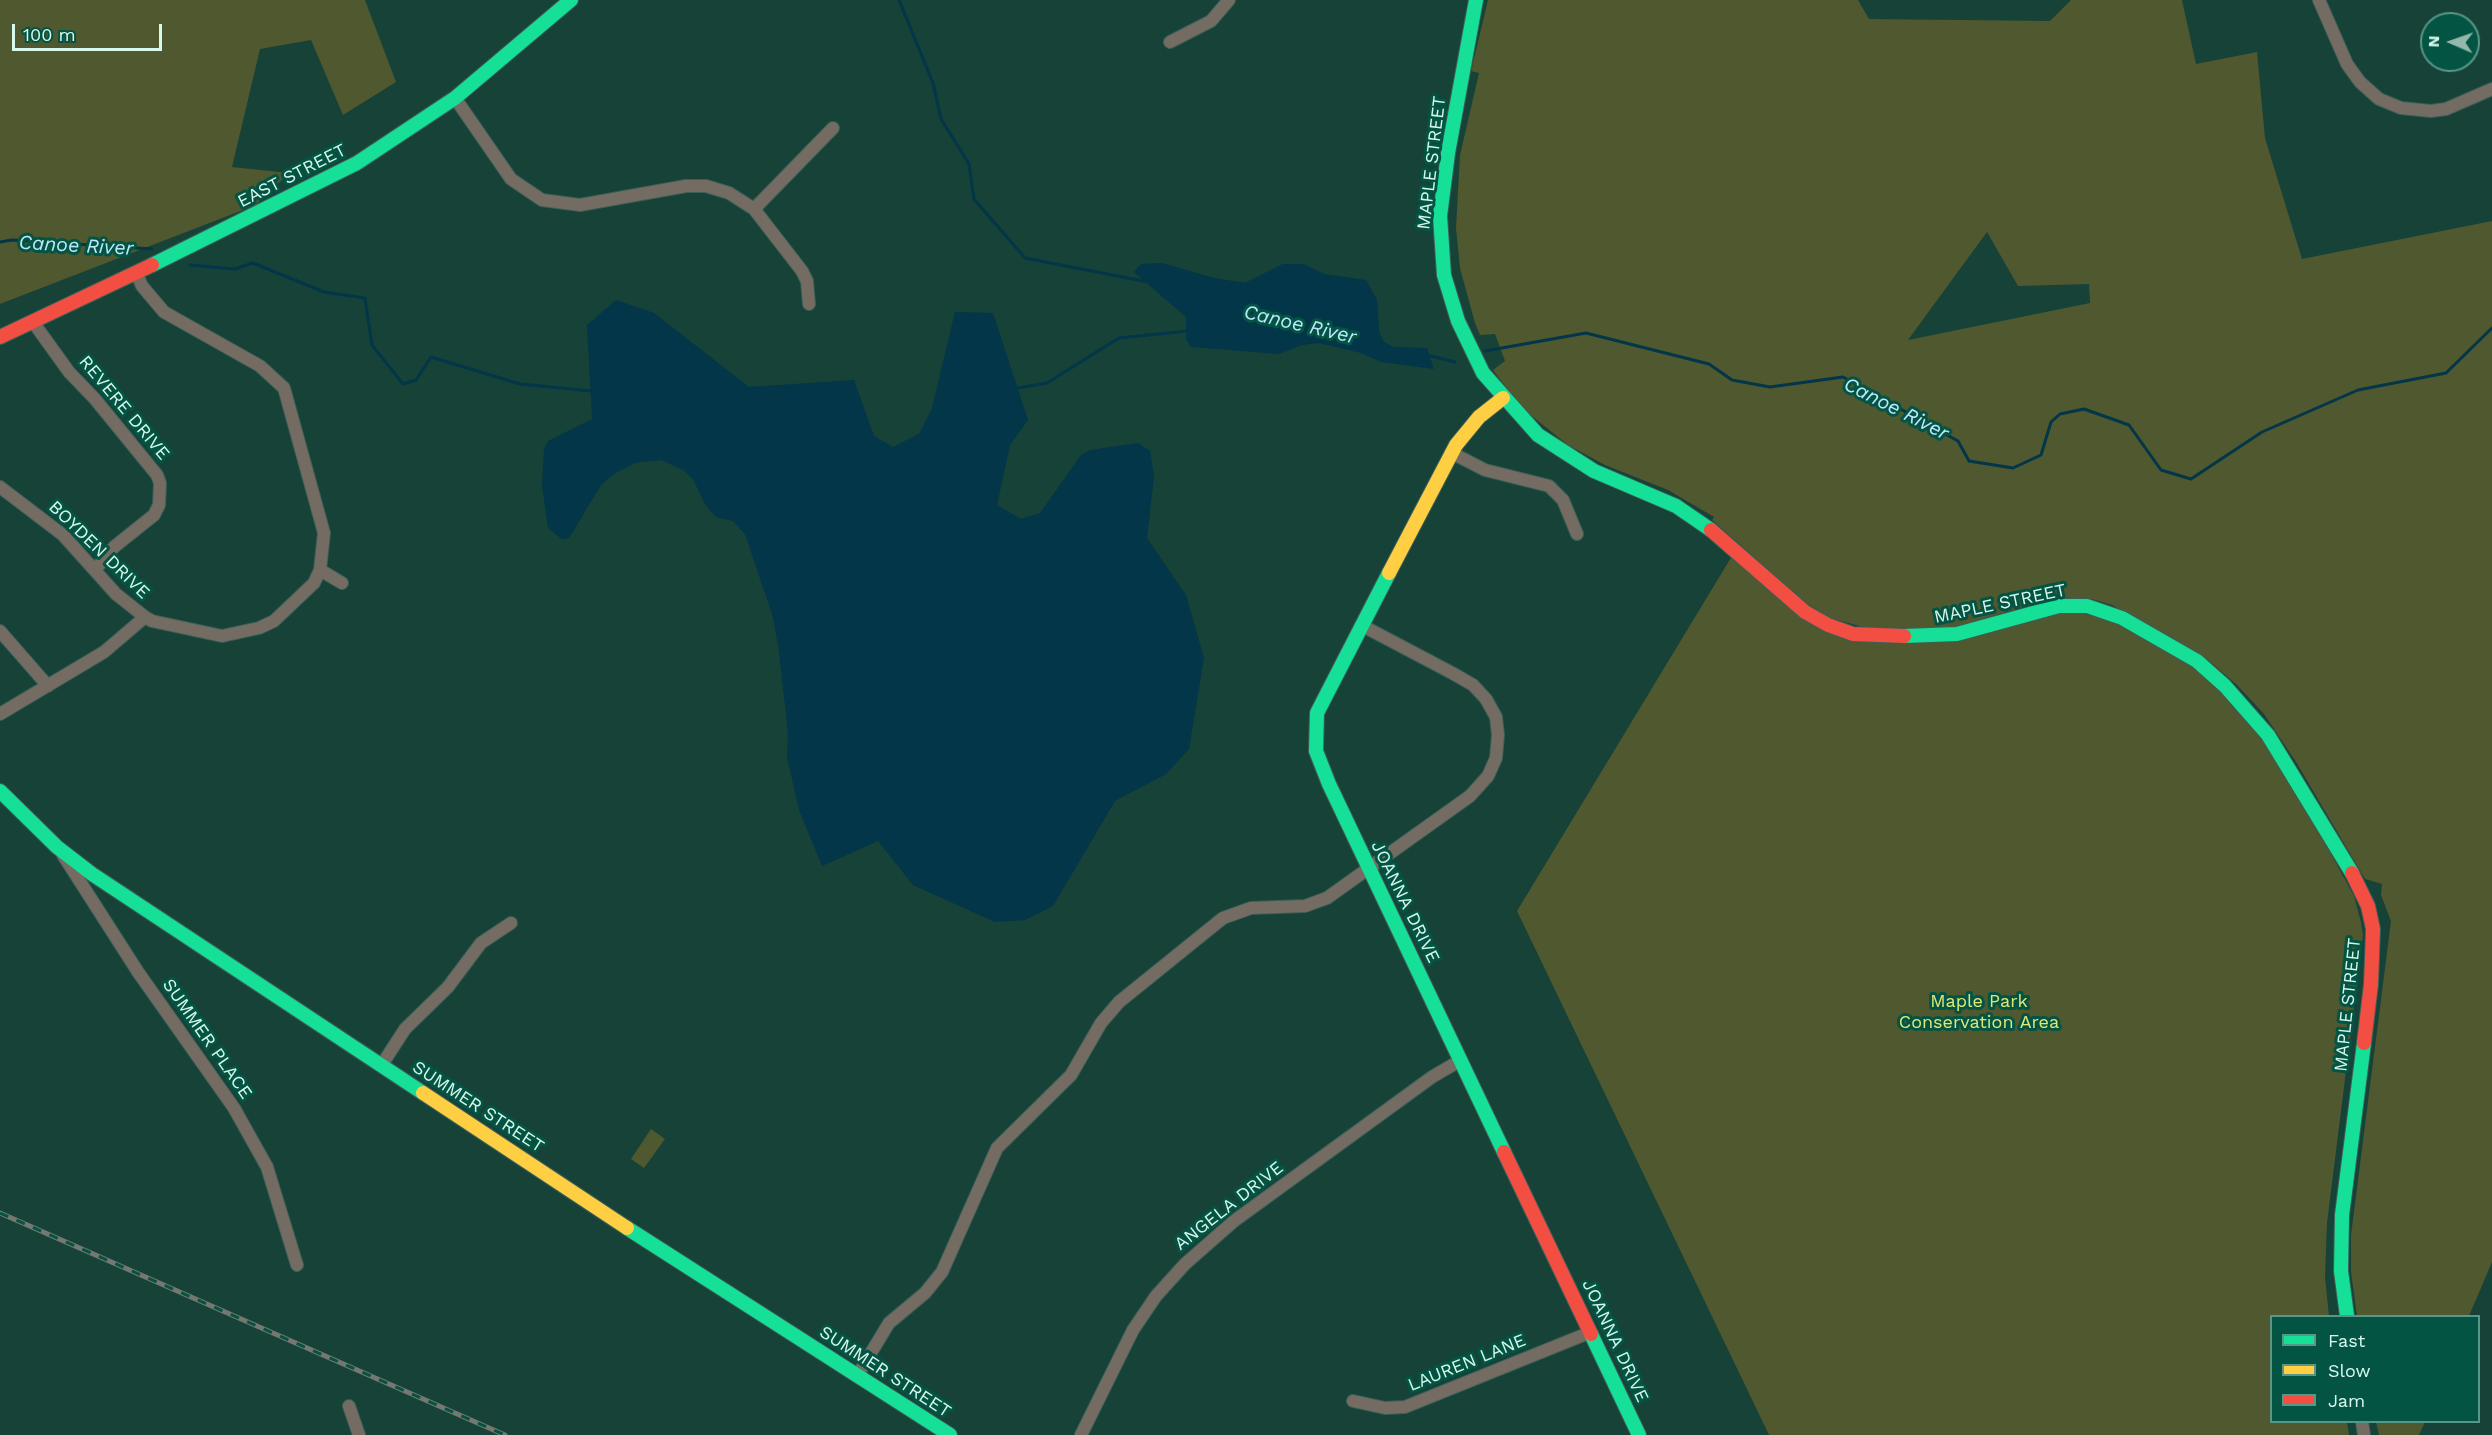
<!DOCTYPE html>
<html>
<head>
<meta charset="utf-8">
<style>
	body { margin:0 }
	#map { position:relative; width:2492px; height:1435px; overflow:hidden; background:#164238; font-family:"Work Sans",sans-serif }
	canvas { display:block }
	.legend { position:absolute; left:2270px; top:1315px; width:210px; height:108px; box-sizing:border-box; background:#045443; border:2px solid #589687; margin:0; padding:8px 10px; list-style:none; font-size:18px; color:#d7f8ed }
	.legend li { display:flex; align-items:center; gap:12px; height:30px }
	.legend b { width:30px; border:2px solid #589687 }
	.north { position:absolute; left:2420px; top:12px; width:60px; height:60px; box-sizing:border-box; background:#045443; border:2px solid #589687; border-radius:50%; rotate:272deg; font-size:16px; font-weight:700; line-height:24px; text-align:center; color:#d7f8ed }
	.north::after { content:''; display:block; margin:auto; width:21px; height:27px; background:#93b8ae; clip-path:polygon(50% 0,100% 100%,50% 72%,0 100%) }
	.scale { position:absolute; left:12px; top:24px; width:150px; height:27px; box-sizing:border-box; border:3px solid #d7f8ed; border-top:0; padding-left:8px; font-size:18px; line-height:21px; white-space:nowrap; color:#d7f8ed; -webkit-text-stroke:4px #045443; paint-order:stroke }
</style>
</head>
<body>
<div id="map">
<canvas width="2492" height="1435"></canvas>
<ul class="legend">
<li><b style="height:8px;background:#16e098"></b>Fast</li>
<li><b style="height:8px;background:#ffcf43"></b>Slow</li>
<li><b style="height:8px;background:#f24e42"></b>Jam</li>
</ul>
<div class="north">N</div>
<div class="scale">100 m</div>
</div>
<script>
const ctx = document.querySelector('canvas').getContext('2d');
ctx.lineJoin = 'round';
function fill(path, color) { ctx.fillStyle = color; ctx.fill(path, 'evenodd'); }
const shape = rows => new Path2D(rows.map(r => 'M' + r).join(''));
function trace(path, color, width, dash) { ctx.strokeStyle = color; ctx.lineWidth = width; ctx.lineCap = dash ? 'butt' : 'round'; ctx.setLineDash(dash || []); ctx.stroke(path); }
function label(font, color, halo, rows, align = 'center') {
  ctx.font = font + ' "Work Sans",sans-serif'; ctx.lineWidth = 6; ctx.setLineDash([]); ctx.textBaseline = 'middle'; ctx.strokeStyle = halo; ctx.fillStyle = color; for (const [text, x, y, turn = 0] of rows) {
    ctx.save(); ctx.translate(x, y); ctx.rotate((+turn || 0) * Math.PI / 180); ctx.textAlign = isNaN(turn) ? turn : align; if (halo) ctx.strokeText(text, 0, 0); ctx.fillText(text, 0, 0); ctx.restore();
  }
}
const green = shape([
	[0,0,365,0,396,82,343,115,311,40,260,49,232,167,289,173,256,205,0,304],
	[1488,0,1858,0,1869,19,2050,21,2071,0,2182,0,2196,64,2257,52,2265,138,2302,259,2492,221,2492,1262,2469,1316,2357,1316,2351,1272,2351,1235,2391,921,2381,895,2382,884,2365,879,2296,762,2264,714,2236,684,2208,660,2112,605,2092,599,2050,599,1956,627,1874,630,1830,618,1806,603,1712,520,1714,517,1668,490,1605,465,1568,445,1528,413,1501,381,1493,370,1505,361,1495,334,1480,335,1475,323,1460,268,1456,228,1460,155,1479,73,1471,71],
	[1987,232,2018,286,2089,284,2090,303,1908,340],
	[1732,556,1858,641,2072,611,2108,619,2202,672,2251,721,2330,852,2354,896,2361,922,2363,935,2327,1223,2325,1277,2329,1316,2272,1316,2272,1422,2347,1422,2349,1435,1769,1435,1517,911],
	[651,1129,665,1139,644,1168,631,1159],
	[2376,1422,2425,1422,2419,1435,2379,1435]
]);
const water = shape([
	[1162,263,1214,278,1245,283,1283,264,1304,264,1324,274,1366,280,1377,300,1379,332,1384,342,1394,347,1427,348,1434,369,1381,362,1361,353,1319,343,1302,345,1279,354,1191,347,1186,339,1186,317,1134,272,1141,264],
	[616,300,654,313,749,387,854,380,874,436,893,447,919,434,932,408,955,312,993,313,1028,420,1010,445,997,505,1021,519,1040,513,1081,455,1090,450,1138,443,1150,451,1154,476,1147,538,1186,595,1204,658,1189,749,1166,774,1115,801,1053,906,1025,920,995,922,913,885,878,841,822,866,799,810,787,757,788,733,779,652,773,617,745,534,733,521,716,517,706,506,693,479,683,470,661,460,635,463,614,474,601,485,569,538,562,539,548,528,542,486,544,449,548,441,592,419,587,325]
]);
const stream = shape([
	[899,0,933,83,941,119,969,164,974,199,1025,258,1148,282],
	[0,242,12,240,152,249],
	[190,265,235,269,253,263,324,292,365,298,372,345,403,384,416,380,431,357,520,384,591,391],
	[1485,351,1586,333,1709,364,1732,380,1770,387,1843,377,1958,441,1969,461,2013,468,2041,455,2051,422,2060,414,2084,409,2129,425,2161,470,2191,479,2262,432,2358,390,2446,373,2492,328],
	[1427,355,1455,362],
	[1018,388,1047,383,1119,338,1188,331]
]);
const street = shape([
	[2319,0,2347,64,2360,82,2379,99,2401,108,2431,111,2446,109,2492,89],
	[1170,42,1211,21,1229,0],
	[455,98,511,179,542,200,580,205,686,186,706,186,729,193,754,209,802,271,807,281,809,304],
	[754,209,833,128],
	[136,272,142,286,164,312,260,366,284,388,324,533,320,570,342,583],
	[33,322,69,372,95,399,157,475,160,483,159,505,154,515,114,547,95,570],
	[1452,453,1485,470,1549,486,1563,500,1577,534],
	[0,487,63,535,116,594,145,617],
	[0,631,48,686],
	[0,714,104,652,145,617,152,621,222,636,259,628,274,621,314,583,320,570],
	[63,855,138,972,234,1108,267,1167,297,1265],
	[381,1066,405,1029,448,987,481,943,511,923],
	[857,1376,889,1323,925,1293,942,1272,997,1148,1071,1075,1101,1023,1119,1002,1223,918,1251,908,1305,906,1327,898,1470,796,1488,776,1496,758,1498,735,1496,717,1486,699,1473,685,1454,674,1361,625],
	[1353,1401,1385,1408,1405,1407,1591,1332],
	[349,1406,359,1435],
	[2362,1422,2364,1435],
	[1081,1435,1133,1330,1156,1296,1185,1264,1234,1221,1432,1077,1461,1060]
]);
const fast = shape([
	[1476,0,1448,153,1440,216,1444,275,1458,321,1483,373,1538,435,1594,471,1676,506,1711,530],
	[152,265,357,163,455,98,571,0],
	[1389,573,1317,713,1316,751,1329,784,1504,1152],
	[1904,636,1957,634,2059,606,2087,606,2122,618,2197,661,2225,686,2268,735,2352,873],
	[0,791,57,847,92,874,423,1093],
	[627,1228,950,1435],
	[2347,1316,2341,1271,2342,1215,2364,1043],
	[1591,1334,1639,1435]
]);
const slow = shape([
	[1389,573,1456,445,1479,417,1503,398],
	[423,1093,627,1228]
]);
const jam = shape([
	[0,337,152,265],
	[1711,530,1805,612,1828,625,1853,634,1904,636],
	[2352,873,2368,906,2373,929,2371,984,2364,1043],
	[1504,1152,1591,1334]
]);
const rail = shape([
	[0,1213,505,1435]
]);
const streetNames = [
	["MAPLE STREET",1432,163,-83],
	["EAST STREET",292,176,-27],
	["REVERE DRIVE",124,408,50],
	["BOYDEN DRIVE",99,550,44],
	["MAPLE STREET",2000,604,-12],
	["JOANNA DRIVE",1405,902,64],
	["MAPLE STREET",2348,1005,-84],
	["SUMMER PLACE",207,1039,55],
	["SUMMER STREET",478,1107,33],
	["ANGELA DRIVE",1229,1206,-38],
	["JOANNA DRIVE",1615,1341,65],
	["LAUREN LANE",1467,1363,-22],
	["SUMMER STREET",885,1372,33]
];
const parkNames = [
	["Maple Park",1979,1002],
	["Conservation Area",1979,1023]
];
const waterNames = [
	["Canoe River",76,246,3],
	["Canoe River",1300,325,13],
	["Canoe River",1896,409,27]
];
fill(green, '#4f582f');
fill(water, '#023648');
trace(stream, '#023648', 3);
trace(street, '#3c5f57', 14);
trace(fast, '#3c5f57', 16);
trace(slow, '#3c5f57', 16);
trace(jam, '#3c5f57', 16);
trace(street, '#746c62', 12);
trace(fast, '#16e098', 14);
trace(slow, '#ffcf43', 14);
trace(jam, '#f24e42', 14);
trace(rail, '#747870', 5);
trace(rail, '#045443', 3, [9]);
label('18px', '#d7f8ed', '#045443', streetNames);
label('18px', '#e0e778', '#045443', parkNames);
label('italic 20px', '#bde7ff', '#045443', waterNames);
</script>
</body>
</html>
